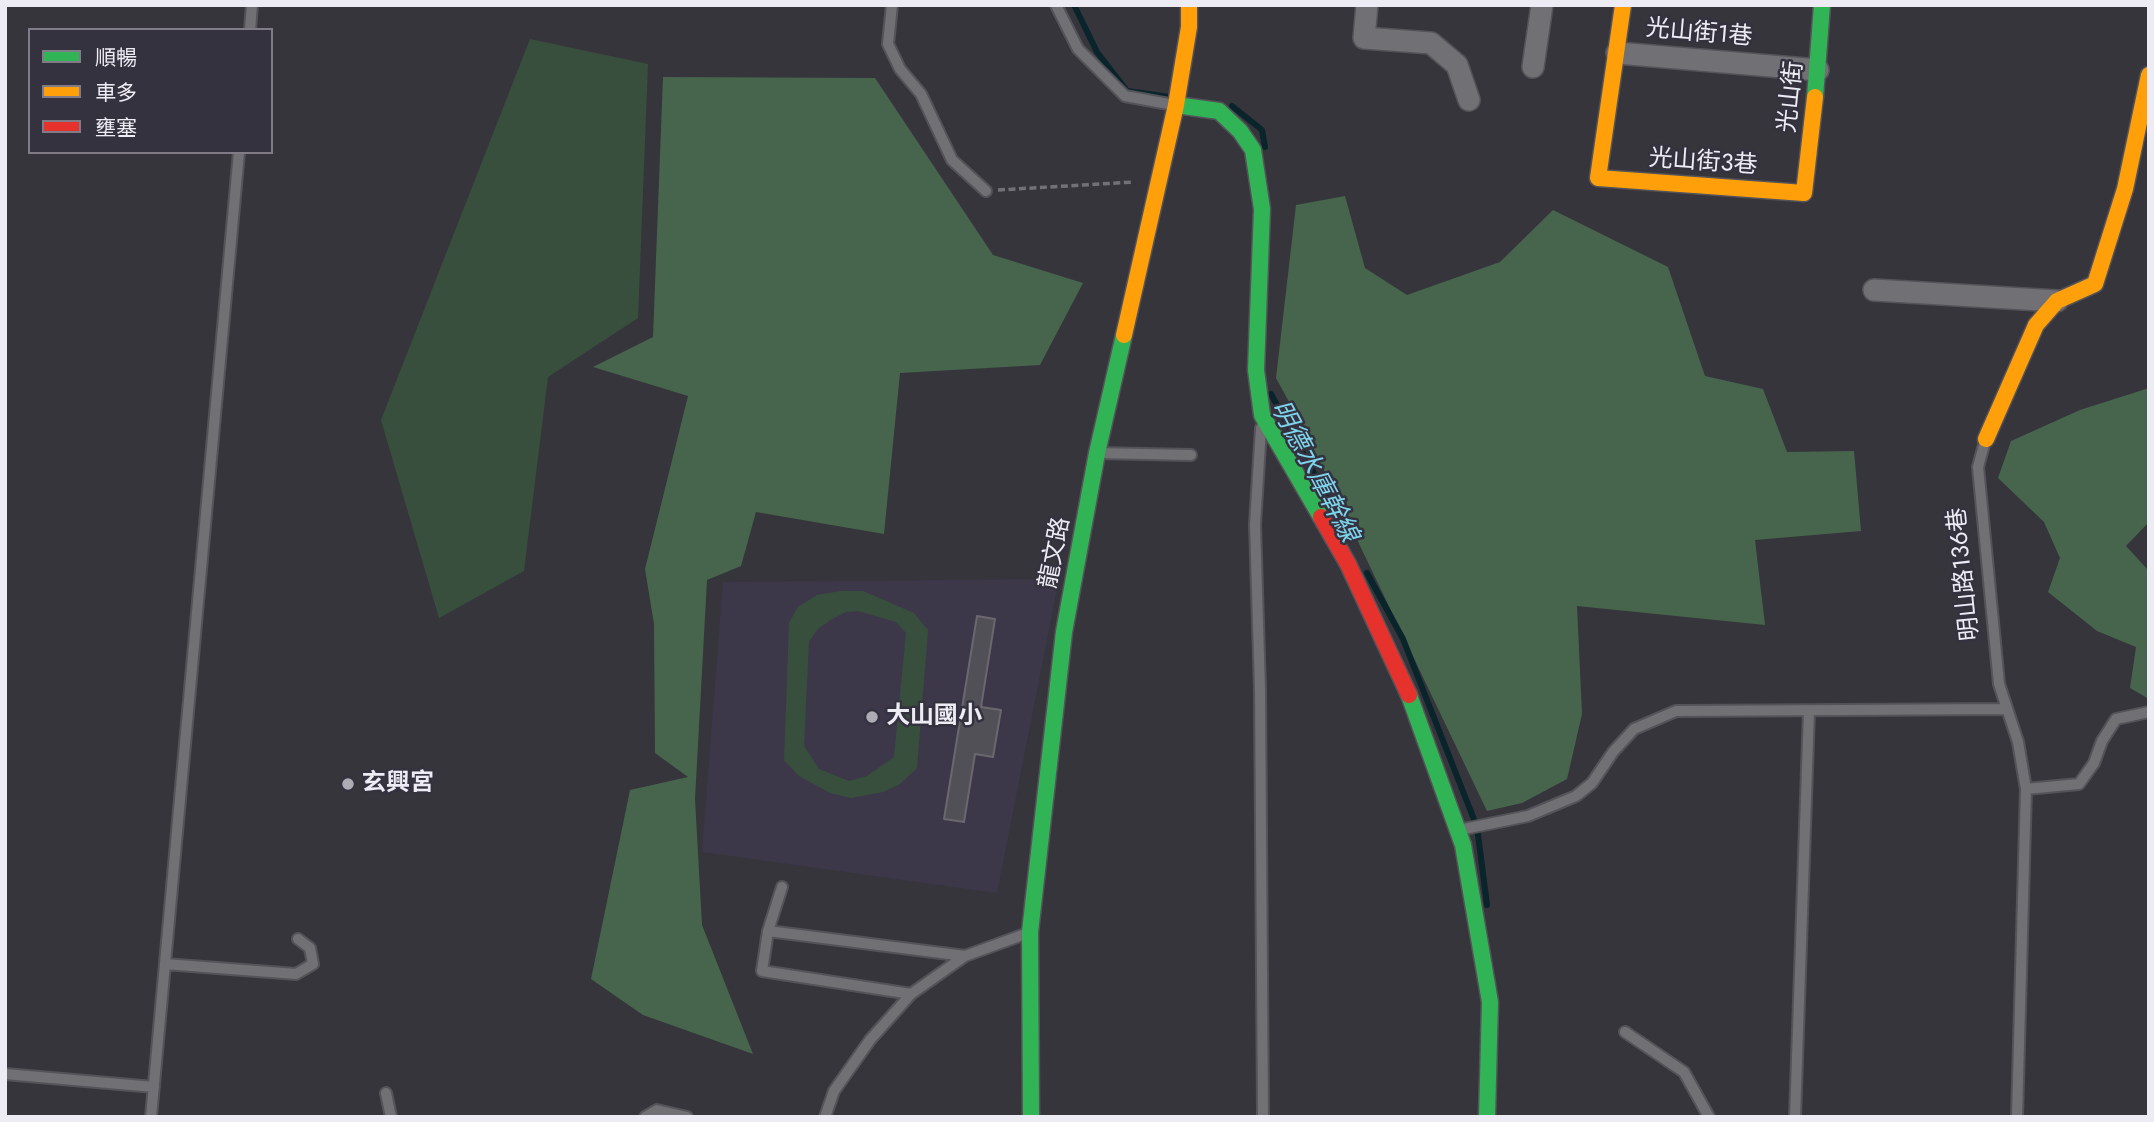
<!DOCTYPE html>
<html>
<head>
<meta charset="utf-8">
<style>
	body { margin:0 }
	#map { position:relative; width:2154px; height:1122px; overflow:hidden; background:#36353c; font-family:Jost,"Noto Sans TC",sans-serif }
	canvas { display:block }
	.frame { position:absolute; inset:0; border:7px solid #edebf3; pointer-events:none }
	.legend { position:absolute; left:28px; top:28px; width:245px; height:126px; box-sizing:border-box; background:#35323f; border:2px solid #7f7c87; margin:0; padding:9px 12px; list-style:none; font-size:21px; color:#edebf3 }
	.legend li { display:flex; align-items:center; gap:14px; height:35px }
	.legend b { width:35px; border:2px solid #7f7c87 }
</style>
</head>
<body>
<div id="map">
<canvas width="2154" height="1122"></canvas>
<div class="frame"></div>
<ul class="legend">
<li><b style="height:9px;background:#30b455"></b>順暢</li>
<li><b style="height:9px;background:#ff9f0a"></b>車多</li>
<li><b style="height:9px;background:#e5322d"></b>壅塞</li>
</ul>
</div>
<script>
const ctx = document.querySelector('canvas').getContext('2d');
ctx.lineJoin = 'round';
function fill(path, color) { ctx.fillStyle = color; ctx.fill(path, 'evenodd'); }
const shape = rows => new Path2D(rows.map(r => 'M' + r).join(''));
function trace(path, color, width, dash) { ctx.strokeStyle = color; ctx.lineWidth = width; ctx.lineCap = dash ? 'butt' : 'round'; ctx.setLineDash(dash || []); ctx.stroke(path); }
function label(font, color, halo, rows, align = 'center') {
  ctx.font = font + ' Jost,"Noto Sans TC",sans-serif'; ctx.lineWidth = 5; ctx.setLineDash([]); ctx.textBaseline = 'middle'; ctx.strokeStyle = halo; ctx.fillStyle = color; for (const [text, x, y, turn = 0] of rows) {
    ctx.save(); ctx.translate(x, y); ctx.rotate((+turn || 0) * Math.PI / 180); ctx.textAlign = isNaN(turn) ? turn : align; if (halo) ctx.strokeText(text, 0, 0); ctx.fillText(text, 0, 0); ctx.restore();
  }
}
const education = shape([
	[1059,579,997,893,702,852,723,582]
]);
const green = shape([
	[530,39,648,64,638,318,548,377,524,571,439,618,381,420],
	[841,591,863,591,914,613,928,630,917,768,900,784,883,792,851,798,830,793,799,776,784,760,789,623,798,607,817,595],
	[858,611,896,622,906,633,894,757,867,776,849,781,819,769,804,746,809,641,818,629,832,619,846,612]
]);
const forest = shape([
	[663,77,875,78,993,255,1083,283,1040,365,900,373,884,534,756,512,741,566,707,580,695,799,702,925,753,1054,643,1015,591,979,630,790,688,777,655,753,654,624,645,569,688,396,593,367,653,337],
	[1345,196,1365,268,1407,295,1500,262,1553,210,1668,267,1705,376,1763,389,1787,452,1854,451,1861,531,1755,540,1765,625,1577,606,1582,714,1567,779,1522,803,1487,811,1306,433,1276,378,1296,205],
	[2149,388,2149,522,2126,546,2149,571,2149,699,2130,688,2136,647,2097,631,2048,592,2060,558,2044,522,1998,478,2011,441,2080,410]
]);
const stream = shape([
	[1074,5,1097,52,1127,91,1170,97],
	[1232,106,1262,130,1265,147],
	[1271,394,1349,538],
	[1367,573,1403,639,1477,827,1487,905]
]);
const building = shape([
	[977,616,995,619,981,707,1001,710,993,757,975,754,964,822,944,819,977,616]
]);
const path = shape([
	[998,190,1134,182]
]);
const lane = shape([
	[892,5,888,44,900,69,921,94,952,160,986,191],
	[1056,5,1078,49,1125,96,1174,105],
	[250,30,252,5],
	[1261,428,1255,524,1260,690,1263,1117],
	[1985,441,1978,467,1999,684,2018,742,2026,789,2017,1117],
	[1097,453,1191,455],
	[2026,789,2079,784,2094,763,2102,741,2116,719,2149,712],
	[1459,830,1528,816,1576,796,1592,783,1613,752,1634,729,1676,711,2007,709],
	[782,887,768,931,762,971,911,994],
	[768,931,965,956],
	[165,964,296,974,313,964,310,948,298,939],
	[1625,1032,1684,1072,1709,1117],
	[5,1074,154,1087],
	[386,1093,391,1117],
	[151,1117,239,152],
	[645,1117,657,1110,687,1117],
	[825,1117,834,1091,870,1040,911,994,965,956,1028,933],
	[1795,1117,1809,711]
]);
const street = shape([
	[1367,5,1364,38,1431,43,1457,65,1469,100],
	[1617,53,1818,70],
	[1533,67,1542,5],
	[1874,290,2057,301]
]);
const fast = shape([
	[1815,97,1822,5],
	[1176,105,1219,111,1240,131,1253,150,1262,209,1256,370,1262,415,1321,517],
	[1409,695,1463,845,1490,1002,1487,1117],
	[1031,1117,1030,932,1064,632,1097,453,1124,335]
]);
const slow = shape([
	[1623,5,1598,178,1804,193,1815,97],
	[1124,335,1176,105,1189,27,1189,5],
	[1986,439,2036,325,2057,301,2095,284,2125,189,2149,75]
]);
const jam = shape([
	[1321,517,1348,564,1409,695]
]);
const markers = [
	[872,717,7,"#adabb3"],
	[348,784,7,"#adabb3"]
];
const streetNames = [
	["光山街1巷",1699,34,5],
	["光山街",1792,97,-84],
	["光山街3巷",1703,163,4],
	["龍文路",1056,553,-79],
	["明山路136巷",1965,574,-96]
];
const poiNames = [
	["大山國小",886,717],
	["玄興宮",362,784]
];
const waterNames = [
	["明德水庫幹線",1313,472,62]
];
fill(education, '#3c3849');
fill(green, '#394f3d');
fill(forest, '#47654d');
trace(stream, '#09242b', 6);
fill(building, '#515056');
trace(building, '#6a686e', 2);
trace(lane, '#545359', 14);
trace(street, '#545359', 24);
trace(fast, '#545359', 19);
trace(slow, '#545359', 19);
trace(jam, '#545359', 19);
trace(path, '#727177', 3.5, [7, 3.5]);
trace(lane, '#717074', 10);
trace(street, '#717074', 21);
trace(fast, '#30b455', 16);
trace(slow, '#ff9f0a', 16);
trace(jam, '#e5322d', 16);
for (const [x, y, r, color] of markers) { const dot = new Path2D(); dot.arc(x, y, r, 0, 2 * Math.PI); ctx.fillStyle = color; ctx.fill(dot); trace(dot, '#35323f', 2.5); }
label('24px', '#edebf3', '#35323f', streetNames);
label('bold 24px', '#edebf3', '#35323f', poiNames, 'left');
label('italic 26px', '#7dd5ed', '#35323f', waterNames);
</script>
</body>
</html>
